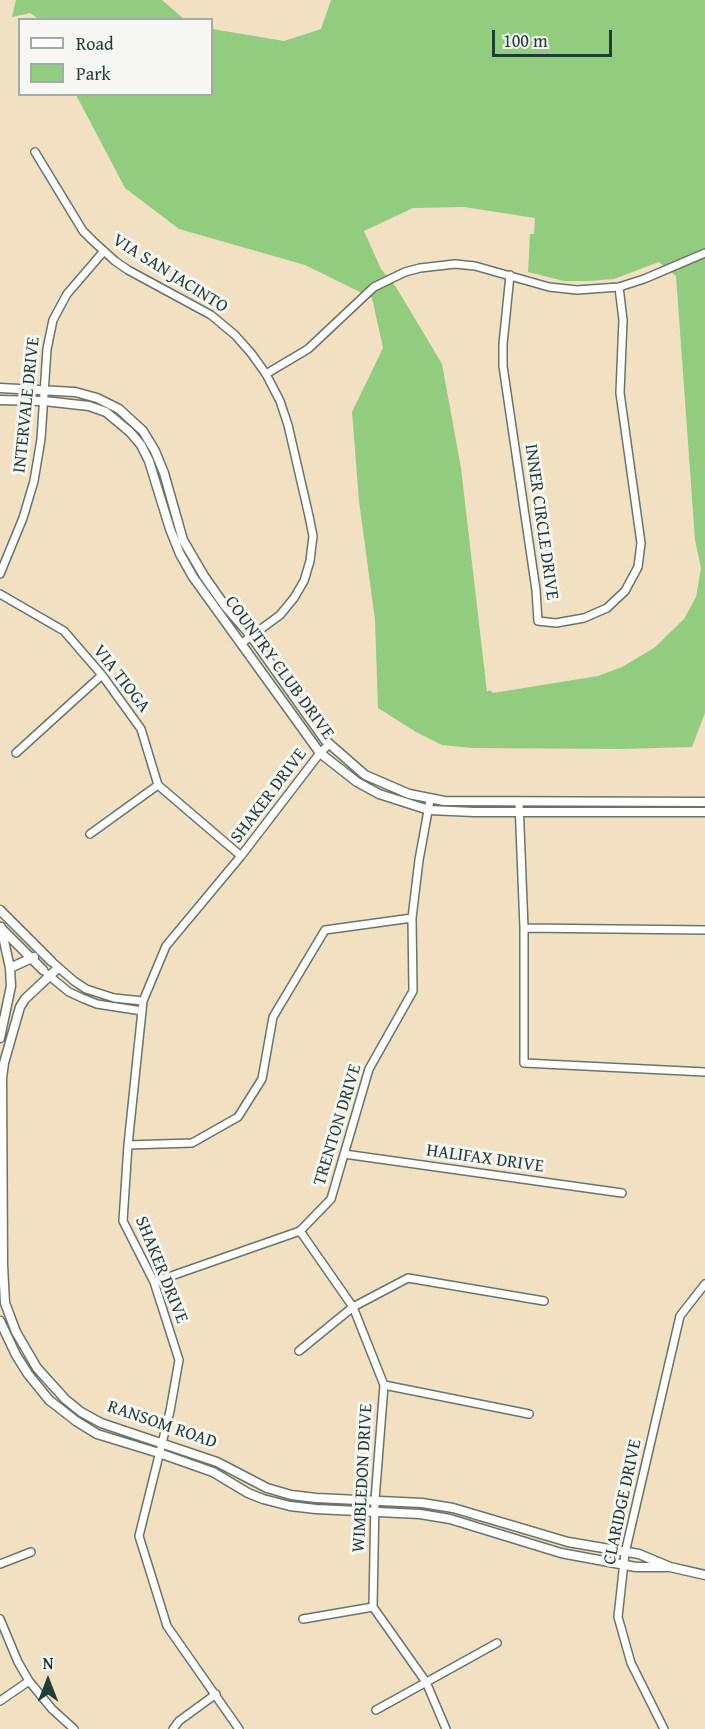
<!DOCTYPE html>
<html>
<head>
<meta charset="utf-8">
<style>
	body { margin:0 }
	#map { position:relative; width:705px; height:1729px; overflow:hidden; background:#f2e0c3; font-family:"Gentium Book Plus",serif }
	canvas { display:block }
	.legend { position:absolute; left:18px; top:18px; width:195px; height:78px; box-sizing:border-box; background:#f6f6f2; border:2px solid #a0aca6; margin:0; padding:8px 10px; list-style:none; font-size:18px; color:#1f3d34 }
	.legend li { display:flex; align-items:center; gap:12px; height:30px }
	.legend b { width:30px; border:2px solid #a0aca6 }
	.north { position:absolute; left:18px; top:1651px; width:60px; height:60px; -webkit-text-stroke:4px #f6f6f2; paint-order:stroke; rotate:0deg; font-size:16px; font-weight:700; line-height:24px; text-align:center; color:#1f3d34 }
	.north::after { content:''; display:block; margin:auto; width:21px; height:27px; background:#1f3d34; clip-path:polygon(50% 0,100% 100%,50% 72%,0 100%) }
	.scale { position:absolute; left:492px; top:30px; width:120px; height:27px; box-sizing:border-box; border:3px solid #1f3d34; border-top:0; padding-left:8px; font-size:18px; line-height:21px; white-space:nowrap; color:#1f3d34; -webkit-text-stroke:4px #f6f6f2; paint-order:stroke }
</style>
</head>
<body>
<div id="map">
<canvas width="705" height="1729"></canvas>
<ul class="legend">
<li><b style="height:8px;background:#fff"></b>Road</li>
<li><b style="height:16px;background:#92cc7f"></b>Park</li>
</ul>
<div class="north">N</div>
<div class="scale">100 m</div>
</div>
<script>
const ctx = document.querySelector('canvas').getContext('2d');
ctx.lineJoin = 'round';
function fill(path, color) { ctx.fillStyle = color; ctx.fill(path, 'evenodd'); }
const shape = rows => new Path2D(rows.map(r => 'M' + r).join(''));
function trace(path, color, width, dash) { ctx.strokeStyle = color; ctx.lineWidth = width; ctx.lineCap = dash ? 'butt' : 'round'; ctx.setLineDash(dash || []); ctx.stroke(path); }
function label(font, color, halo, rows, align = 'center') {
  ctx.font = font + ' "Gentium Book Plus",serif'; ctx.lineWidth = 6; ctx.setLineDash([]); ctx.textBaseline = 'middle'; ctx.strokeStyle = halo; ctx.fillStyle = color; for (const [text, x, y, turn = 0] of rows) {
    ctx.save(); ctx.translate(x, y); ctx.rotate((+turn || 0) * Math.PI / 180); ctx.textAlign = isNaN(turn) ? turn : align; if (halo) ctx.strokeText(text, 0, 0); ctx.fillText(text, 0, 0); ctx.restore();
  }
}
const green = shape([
	[16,0,162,0,184,19,40,20,30,13,12,17],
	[331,0,705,0,705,713,692,747,622,749,472,748,442,745,416,732,378,708,375,620,359,501,352,412,383,348,372,298,305,265,179,229,125,188,76,95,212,94,212,29,284,41,321,29],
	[464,207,535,218,534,234,530,234,528,272,564,281,589,281,614,279,659,262,676,276,695,540,701,568,696,597,684,619,654,648,622,667,598,676,493,693,490,690,487,692,461,468,442,364,396,287,381,269,364,231,413,208]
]);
const minor = shape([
	[35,152,83,231,94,242,115,261,128,270,211,315,235,335,251,353,266,374,280,401,288,425,309,516,313,536,310,561,304,581,294,598,280,615,242,643],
	[510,275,503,344,503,366,536,590,538,621,556,623,584,618,607,608,625,591,638,567,641,543,620,393,623,320,619,287],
	[266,374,308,349,374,287,405,272,420,268,455,264,475,266,549,287,577,290,619,287,644,279,705,253],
	[0,574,23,518,34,481,41,439,47,349,53,320,67,294,104,251],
	[0,594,64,631,102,675,141,729,158,785,241,856],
	[16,753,102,675],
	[519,802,524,928,524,1063,705,1072],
	[90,834,158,785],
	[524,928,705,930],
	[51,961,74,981,86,989,114,998,143,1001],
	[47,974,69,992,82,998,97,1004,142,1011],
	[128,1145,192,1143,238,1117,262,1079,273,1017,325,930,412,918],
	[344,1154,622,1193],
	[300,1231,353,1307,384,1385,375,1500,373,1607,426,1682,446,1729],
	[154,1282,300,1231,331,1199,369,1069,413,991,412,918,419,860,430,800],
	[299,1351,353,1307,408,1278,544,1301],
	[384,1385,529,1414],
	[0,1564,31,1552],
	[0,1619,18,1662,29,1681,52,1709,74,1729],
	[303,1619,373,1607],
	[0,1701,29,1681],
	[376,1710,497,1643],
	[173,1729,179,1721,216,1694],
	[239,1729,167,1626,139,1536,170,1411,179,1360,154,1282,123,1221,128,1145,143,1001,166,946,241,856,320,753,329,744],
	[664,1729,631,1663,618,1617,625,1553,680,1316,705,1284]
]);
const tertiary = shape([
	[0,388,75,392,97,398,119,409,143,431,155,451,164,473,183,540,204,576,225,606,251,636,325,740,365,775,409,794,444,801,705,802],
	[0,400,44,401,89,406,106,412,130,432,141,445,149,461,170,529,180,554,193,577,320,753,357,782,379,794,429,810,474,812,705,812],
	[0,910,51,961],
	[2,929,43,970],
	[10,968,34,957],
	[58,968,25,999,20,1007,4,1063,2,1078,3,1265,5,1303,16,1332,37,1368,65,1399,81,1412,101,1423,217,1462,267,1488,291,1495,316,1498,422,1503,453,1508,568,1542,639,1554,670,1567,705,1575],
	[0,1038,11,986,10,968,1,927],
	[0,1321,16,1355,28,1374,49,1400,76,1421,97,1434,159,1453,213,1472,248,1493,263,1499,290,1506,316,1509,420,1514,450,1519,561,1553,636,1567,666,1567]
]);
const streetNames = [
	["VIA SAN JACINTO",170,274,32],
	["INTERVALE DRIVE",27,405,-84],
	["INNER CIRCLE DRIVE",541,522,82],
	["COUNTRY CLUB DRIVE",279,668,54],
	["VIA TIOGA",121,679,52],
	["SHAKER DRIVE",269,796,-53],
	["TRENTON DRIVE",338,1125,-73],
	["HALIFAX DRIVE",485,1159,8],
	["SHAKER DRIVE",161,1270,68],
	["RANSOM ROAD",162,1425,19],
	["WIMBLEDON DRIVE",363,1478,-87],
	["CLARIDGE DRIVE",623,1502,-78]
];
fill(green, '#92cc7f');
trace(minor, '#697666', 10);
trace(tertiary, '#697666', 11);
trace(minor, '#fff', 7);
trace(tertiary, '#fff', 8);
label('18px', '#1f3d34', '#f6f6f2', streetNames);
</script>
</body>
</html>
